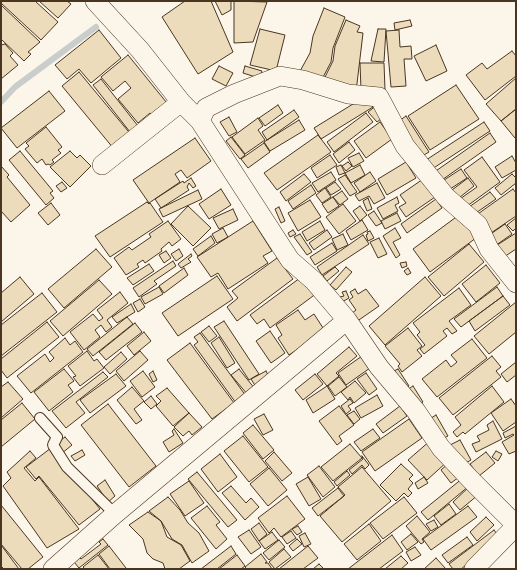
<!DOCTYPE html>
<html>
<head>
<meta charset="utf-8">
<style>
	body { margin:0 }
	#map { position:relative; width:517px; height:570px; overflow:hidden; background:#fbf6e9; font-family:"Space Grotesk",sans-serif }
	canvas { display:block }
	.frame { position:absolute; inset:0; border:2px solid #4a3520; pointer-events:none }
</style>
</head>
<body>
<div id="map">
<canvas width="517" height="570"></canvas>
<div class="frame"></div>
</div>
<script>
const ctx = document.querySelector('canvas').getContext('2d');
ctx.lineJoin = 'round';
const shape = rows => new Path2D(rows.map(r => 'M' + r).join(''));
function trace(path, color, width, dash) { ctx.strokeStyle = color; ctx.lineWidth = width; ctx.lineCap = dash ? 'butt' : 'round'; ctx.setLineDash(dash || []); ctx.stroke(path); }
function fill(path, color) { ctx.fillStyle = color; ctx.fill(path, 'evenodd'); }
const stream = shape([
	[1,102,15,87,96,27]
]);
const building = shape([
	[1,1,35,1,58,22,41,40,1,3,1,1],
	[39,1,67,1,71,4,58,18,39,1],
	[185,1,211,1,233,52,198,74,162,17,185,1],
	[215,1,231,1,231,10,222,15,215,1],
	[234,1,267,2,253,42,234,43,234,1],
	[1,5,40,42,28,52,31,54,24,61,1,39,1,5],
	[324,8,345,17,333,48,331,62,321,81,299,73,310,53,313,36,324,8],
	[346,20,360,26,357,32,363,33,356,92,323,81,333,61,335,46,346,20],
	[410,20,412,26,395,30,394,23,410,20],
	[260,29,285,35,276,71,250,65,260,29],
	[378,29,386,29,384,62,371,61,378,29],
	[99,30,121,58,91,83,79,69,67,79,55,65,99,30],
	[399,30,400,47,411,46,412,59,404,59,406,86,391,87,386,31,399,30],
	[5,44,13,53,10,56,18,65,1,79,1,45,5,44],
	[436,45,447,71,426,81,414,56,436,45],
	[512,51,516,56,516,76,485,100,466,75,482,63,487,69,512,51],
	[128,55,171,108,157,120,150,113,138,123,118,99,131,88,125,81,113,91,101,77,128,55],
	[360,63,384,63,385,90,361,90,360,63],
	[219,66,233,73,226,86,212,79,219,66],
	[245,66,262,71,259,78,243,73,245,66],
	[79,72,133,137,114,149,62,86,79,72],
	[516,78,516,109,501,121,486,104,516,78],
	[101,79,138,126,130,132,93,85,101,79],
	[456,85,479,119,430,150,408,116,456,85],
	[49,91,65,111,17,148,1,128,49,91],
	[366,96,373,107,321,139,314,128,366,96],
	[278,105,283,113,265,126,259,118,278,105],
	[377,105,386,115,377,122,368,112,377,105],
	[516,109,516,138,515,138,501,121,516,109],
	[294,110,299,117,267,140,262,132,294,110],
	[366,113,373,122,334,152,327,142,366,113],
	[406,116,429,152,422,156,399,121,406,116],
	[229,117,237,132,229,136,220,122,229,117],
	[258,118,263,126,258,130,265,140,245,154,232,137,258,118],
	[299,120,305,130,270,151,264,142,299,120],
	[380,122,392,139,366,158,354,141,380,122],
	[484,122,490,131,429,171,423,162,484,122],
	[46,127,62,147,58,150,61,153,52,160,54,162,50,165,48,164,46,165,42,159,37,163,25,149,29,146,26,143,46,127],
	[490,133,496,142,439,182,433,173,490,133],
	[318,135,331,152,277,190,264,173,318,135],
	[231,137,245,155,240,159,226,141,231,137],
	[195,138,211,161,187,178,181,170,175,174,180,182,149,203,133,180,195,138],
	[349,142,355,150,339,163,333,154,349,142],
	[264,143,270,152,248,168,241,159,264,143],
	[20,151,53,191,50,193,54,198,46,205,9,160,20,151],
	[70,151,77,158,80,155,91,166,70,187,50,167,70,151],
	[359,153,364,161,353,167,348,158,359,153],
	[330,155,337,165,317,178,311,168,330,155],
	[512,156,516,163,516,170,502,178,495,167,512,156],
	[482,157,500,182,463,209,457,201,477,187,464,170,482,157],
	[348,162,352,166,346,171,342,166,348,162],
	[406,162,416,178,387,195,378,179,406,162],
	[341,165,345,173,339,175,336,167,341,165],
	[360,165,365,175,351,183,345,173,360,165],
	[1,166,9,175,7,177,30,205,11,222,1,211,1,166],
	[461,169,467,178,447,191,441,182,461,169],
	[331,172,336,180,318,192,312,183,331,172],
	[370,172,376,181,360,192,354,183,370,172],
	[304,174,311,182,286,201,280,192,304,174],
	[512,174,516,178,516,183,501,195,495,188,512,174],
	[345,175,357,192,350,196,338,179,345,175],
	[426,177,438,195,406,217,399,207,406,203,400,195,426,177],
	[191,178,196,186,193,188,189,183,187,187,189,190,161,208,155,199,183,181,184,183,191,178],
	[468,178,474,186,455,201,448,193,468,178],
	[62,182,67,188,61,192,56,186,62,182],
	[335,182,341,189,331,195,326,188,335,182],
	[377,183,385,198,374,204,369,196,359,201,355,195,377,183],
	[311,185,316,193,293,209,288,201,311,185],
	[325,188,331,197,322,203,316,195,325,188],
	[221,189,231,205,209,219,199,204,221,189],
	[513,189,516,193,516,216,488,235,475,216,513,189],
	[198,190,202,199,163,217,159,209,198,190],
	[342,191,348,199,340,205,333,197,342,191],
	[490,192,496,199,470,217,465,210,490,192],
	[333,197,339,206,328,213,322,204,333,197],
	[397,197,399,203,395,205,398,211,383,219,377,208,397,197],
	[368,198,372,209,367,211,363,201,368,198],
	[436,199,442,208,407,233,401,224,436,199],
	[310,200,321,217,298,231,288,213,310,200],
	[147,202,149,204,150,203,163,222,110,257,95,236,147,202],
	[51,203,60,215,48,225,38,213,51,203],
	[343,204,356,221,339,234,326,217,343,204],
	[188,206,211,228,193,246,171,224,188,206],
	[360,206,367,215,360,221,353,211,360,206],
	[279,207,285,221,281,223,275,209,279,207],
	[233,209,238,220,219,229,213,218,233,209],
	[374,211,382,223,376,226,368,215,374,211],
	[463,212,480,235,430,272,413,249,463,212],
	[397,213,401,221,385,229,381,221,397,213],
	[516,218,516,228,513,231,507,225,516,218],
	[362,220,368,230,351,240,346,231,362,220],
	[168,221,181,239,172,246,169,242,161,249,162,251,145,263,143,260,137,264,139,267,126,275,114,258,129,247,132,250,151,237,149,234,168,221],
	[253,221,272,251,263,256,268,263,228,289,218,273,211,277,197,257,253,221],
	[320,221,325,230,307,241,302,232,320,221],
	[505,224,512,234,492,248,485,238,505,224],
	[223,228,228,237,217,243,212,234,223,228],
	[395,228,401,238,393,242,400,255,396,258,383,236,395,228],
	[293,230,296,234,290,237,288,233,293,230],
	[327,230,332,237,314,250,309,243,327,230],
	[370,231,374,238,368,241,366,235,368,234,367,232,370,231],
	[516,233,516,249,501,259,494,247,516,233],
	[300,234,312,252,307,255,294,237,300,234],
	[343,234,348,245,337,250,332,239,343,234],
	[363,235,369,244,322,275,317,267,363,235],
	[211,236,215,243,198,256,193,249,211,236],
	[379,238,387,254,378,258,370,242,379,238],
	[332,243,337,251,315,265,310,257,332,243],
	[469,244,484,262,444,296,428,277,469,244],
	[96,249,112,267,64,308,48,289,96,249],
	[179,249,183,256,176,261,171,254,179,249],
	[166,251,171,258,164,263,159,255,166,251],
	[191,254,192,256,188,259,191,262,181,268,178,264,191,254],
	[277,258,293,279,237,321,227,307,238,298,232,291,277,258],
	[173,261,176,266,154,281,157,284,139,297,133,288,173,261],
	[406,262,407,266,402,268,400,263,406,262],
	[149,264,154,271,133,285,127,278,149,264],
	[486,265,500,283,476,302,462,284,486,265],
	[335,267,339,271,327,281,323,276,335,267],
	[346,267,352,272,336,290,330,285,346,267],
	[184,268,188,275,164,293,159,286,184,268],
	[408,268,411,273,407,275,404,271,408,268],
	[304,275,317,293,270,328,264,319,257,324,250,315,304,275],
	[217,276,233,299,178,336,162,313,217,276],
	[20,277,34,294,1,322,1,293,20,277],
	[425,277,441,296,385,345,369,326,425,277],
	[99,280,112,294,63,336,50,321,99,280],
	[159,287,163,294,145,304,141,297,159,287],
	[497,287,503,296,461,327,454,319,497,287],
	[459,288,471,305,449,321,457,331,452,334,447,328,443,331,447,336,424,354,420,349,425,345,417,335,420,332,413,323,459,288],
	[355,289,358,294,366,289,379,306,356,322,351,314,356,310,349,300,353,297,350,292,355,289],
	[346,291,349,298,342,302,340,297,344,296,342,292,346,291],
	[120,292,128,303,107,320,112,327,106,332,101,325,95,330,100,337,84,350,70,332,93,314,99,321,103,318,97,310,120,292],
	[42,293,57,312,1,356,1,325,42,293],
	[503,296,510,305,475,331,469,321,503,296],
	[140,299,145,307,138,312,133,303,140,299],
	[516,302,516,332,489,354,474,336,516,302],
	[131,304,135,312,117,323,112,317,131,304],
	[298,310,305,320,314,314,325,331,289,355,278,338,282,335,276,325,298,310],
	[127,317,133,324,93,356,87,349,127,317],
	[224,321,259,374,249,380,214,327,224,321],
	[47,322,59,337,7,378,1,370,1,359,47,322],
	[135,323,142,332,106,360,99,352,135,323],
	[209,326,217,336,209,342,201,332,209,326],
	[408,328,422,346,417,350,422,356,402,372,398,366,400,364,385,346,408,328],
	[270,331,285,353,271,363,256,341,270,331],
	[144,332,151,341,134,355,127,346,144,332],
	[200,333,246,396,236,403,194,345,198,342,194,337,200,333],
	[219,337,235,363,227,368,211,343,219,337],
	[65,338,70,345,75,341,83,352,31,393,17,376,45,354,50,362,54,358,49,352,65,338],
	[472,339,487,358,437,397,422,379,446,360,451,367,457,362,451,355,472,339],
	[190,343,234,403,212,419,167,360,190,343],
	[349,347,357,356,336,373,339,376,327,386,317,374,349,347],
	[87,351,94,361,97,359,104,368,80,386,73,377,76,376,68,366,87,351],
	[140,351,148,360,124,381,116,371,140,351],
	[121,352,127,359,110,374,104,367,121,352],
	[362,356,370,368,346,385,338,373,362,356],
	[492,356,501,367,496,371,501,377,453,415,439,398,492,356],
	[516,362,516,375,507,382,501,374,516,362],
	[64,369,74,381,68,385,73,392,49,411,34,392,64,369],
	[239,369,255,389,248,395,231,375,239,369],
	[398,369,409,386,403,389,392,372,398,369],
	[143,371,155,387,142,397,130,381,143,371],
	[153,371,157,380,153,382,149,374,153,371],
	[266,371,270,379,256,387,251,379,266,371],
	[103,372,108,377,76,402,85,413,66,428,52,411,103,372],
	[366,373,377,389,369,395,357,379,366,373],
	[116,374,126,386,90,413,80,400,116,374],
	[315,374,323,384,303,400,295,390,315,374],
	[339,377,347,387,335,396,328,386,339,377],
	[355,381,366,393,354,403,350,397,348,400,341,392,355,381],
	[8,382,23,399,1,418,1,387,8,382],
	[327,386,335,399,313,413,306,400,327,386],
	[413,386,423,402,417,406,407,390,413,386],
	[492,386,504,402,465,434,463,432,457,437,453,432,461,425,455,417,492,386],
	[132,387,144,401,134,409,142,420,136,424,117,400,132,387],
	[167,388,189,413,173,426,156,406,161,401,156,396,167,388],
	[377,395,383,406,361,418,355,408,377,395],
	[151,396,157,404,151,409,144,402,151,396],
	[350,399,353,403,348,406,351,410,346,414,341,406,350,399],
	[511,399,516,406,516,422,503,431,491,413,511,399],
	[22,403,35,419,1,447,1,420,22,403],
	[108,404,156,466,129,487,81,425,108,404],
	[339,406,354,425,339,436,342,441,337,445,319,421,339,406],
	[400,406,407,416,383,433,376,424,400,406],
	[354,411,360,419,354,424,347,415,354,411],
	[189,413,202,427,192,435,189,431,183,436,174,427,189,413],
	[264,414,273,430,263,435,254,419,264,414],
	[436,415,448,436,440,440,428,420,436,415],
	[409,419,422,438,375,471,362,452,409,419],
	[493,421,502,439,476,452,472,444,480,441,477,436,489,430,487,425,493,421],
	[253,425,274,450,263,459,243,433,253,425],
	[516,426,516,451,509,454,502,442,514,435,513,434,505,438,503,433,516,426],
	[174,429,183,443,169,452,163,442,174,435,172,431,174,429],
	[373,429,380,438,361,451,354,442,373,429],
	[243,436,268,467,249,482,224,451,243,436],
	[65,437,72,445,61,454,54,445,65,437],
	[431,440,449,460,427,480,408,460,431,440],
	[460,440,471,460,464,464,450,445,460,440],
	[350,444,362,458,333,481,321,467,350,444],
	[51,448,100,509,79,525,39,476,36,479,26,467,51,448],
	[82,450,85,455,75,461,71,456,82,450],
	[30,451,36,458,24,468,35,481,39,477,79,529,47,548,3,486,11,478,7,472,30,451],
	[496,451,502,454,498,461,492,457,496,451],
	[274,452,292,473,282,481,265,461,274,452],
	[486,452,495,463,479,476,470,464,486,452],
	[220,454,237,477,218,492,201,469,220,454],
	[362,456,369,465,365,469,362,465,352,474,349,470,363,459,362,456],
	[449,463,459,477,451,483,441,470,449,463],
	[401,464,413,475,409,479,413,483,408,489,412,493,408,497,404,493,396,501,380,485,401,464],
	[319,466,335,487,323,497,307,475,319,466],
	[362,467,391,501,342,542,320,516,345,495,338,487,362,467],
	[269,468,287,490,268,506,250,484,269,468],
	[347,471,350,475,337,486,334,482,347,471],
	[197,472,237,520,228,527,188,479,197,472],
	[308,477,321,499,309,506,296,484,308,477],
	[424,477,428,483,418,489,415,483,424,477],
	[463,478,469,486,428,520,421,512,463,478],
	[105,480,115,496,108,502,97,486,105,480],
	[189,481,204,503,185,516,170,494,189,481],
	[231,486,246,503,251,498,259,507,245,520,222,493,231,486],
	[470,486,478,495,460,510,453,502,470,486],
	[338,488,344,496,318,516,312,508,338,488],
	[287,496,305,519,281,537,274,528,269,533,258,518,287,496],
	[168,497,180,510,188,523,199,533,209,551,192,563,182,545,172,539,161,521,149,511,168,497],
	[404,497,417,513,383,539,370,523,404,497],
	[449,504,456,514,441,525,434,516,449,504],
	[1,505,43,557,28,569,22,569,1,544,1,505],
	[207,506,220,522,216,525,227,539,216,549,191,518,207,506],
	[468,506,477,517,431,550,423,539,468,506],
	[148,512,161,521,167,537,181,545,190,561,179,569,165,569,163,563,153,559,147,553,143,539,129,525,148,512],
	[417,516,430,532,422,539,424,542,421,544,406,526,417,516],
	[486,517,494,525,477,541,470,532,486,517],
	[434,520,438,527,431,531,426,524,434,520],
	[259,523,267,534,259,541,251,529,259,523],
	[369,524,381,541,357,560,344,544,369,524],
	[298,526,302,532,297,535,292,529,298,526],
	[249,530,261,547,251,554,238,537,249,530],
	[494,530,500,538,461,569,453,569,449,564,494,530],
	[291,531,296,538,287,544,282,537,291,531],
	[272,532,278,540,265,549,259,541,272,532],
	[305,533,311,544,304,547,299,536,305,533],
	[411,534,418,542,407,550,401,542,411,534],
	[392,535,403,551,379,569,348,569,392,535],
	[467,537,473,545,448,563,442,555,467,537],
	[103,539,108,545,79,568,74,562,79,557,81,559,101,544,99,542,103,539],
	[297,539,302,544,293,551,289,546,297,539],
	[279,540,285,547,269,560,263,553,279,540],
	[1,545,19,569,4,569,1,566,1,545],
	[109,546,126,568,125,569,110,569,99,554,109,546],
	[231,546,236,554,217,569,201,569,231,546],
	[308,546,318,558,303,569,279,569,308,546],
	[415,547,421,555,411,561,406,552,415,547],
	[284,549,291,557,275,569,269,562,284,549],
	[261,554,267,562,265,563,268,563,272,569,247,569,245,567,261,554],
	[98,555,109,569,85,569,83,567,98,555],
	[237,555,245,566,241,569,219,569,237,555],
	[401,556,408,563,401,569,385,569,401,556],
	[436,558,446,569,424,569,436,558],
	[319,564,324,569,313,569,319,564]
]);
const service = shape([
	[40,418,57,437,53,445,67,467,115,514]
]);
const minor = shape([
	[95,1,140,50,181,102,200,121,290,260,314,281,347,320,379,367,416,411,441,448,472,481,516,525],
	[200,121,206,108,234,94,280,76,303,80,348,94,379,97,405,146,446,197,478,225,489,249,516,283],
	[102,165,181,102],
	[53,569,115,514,347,320],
	[474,569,516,526]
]);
trace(stream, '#c9cecd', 6);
fill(building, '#ecdcbc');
trace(building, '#4a3520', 1);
trace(service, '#4a3520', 12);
trace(minor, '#4a3520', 20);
trace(service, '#fbf6e9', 10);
trace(minor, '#fbf6e9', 19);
</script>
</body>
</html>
